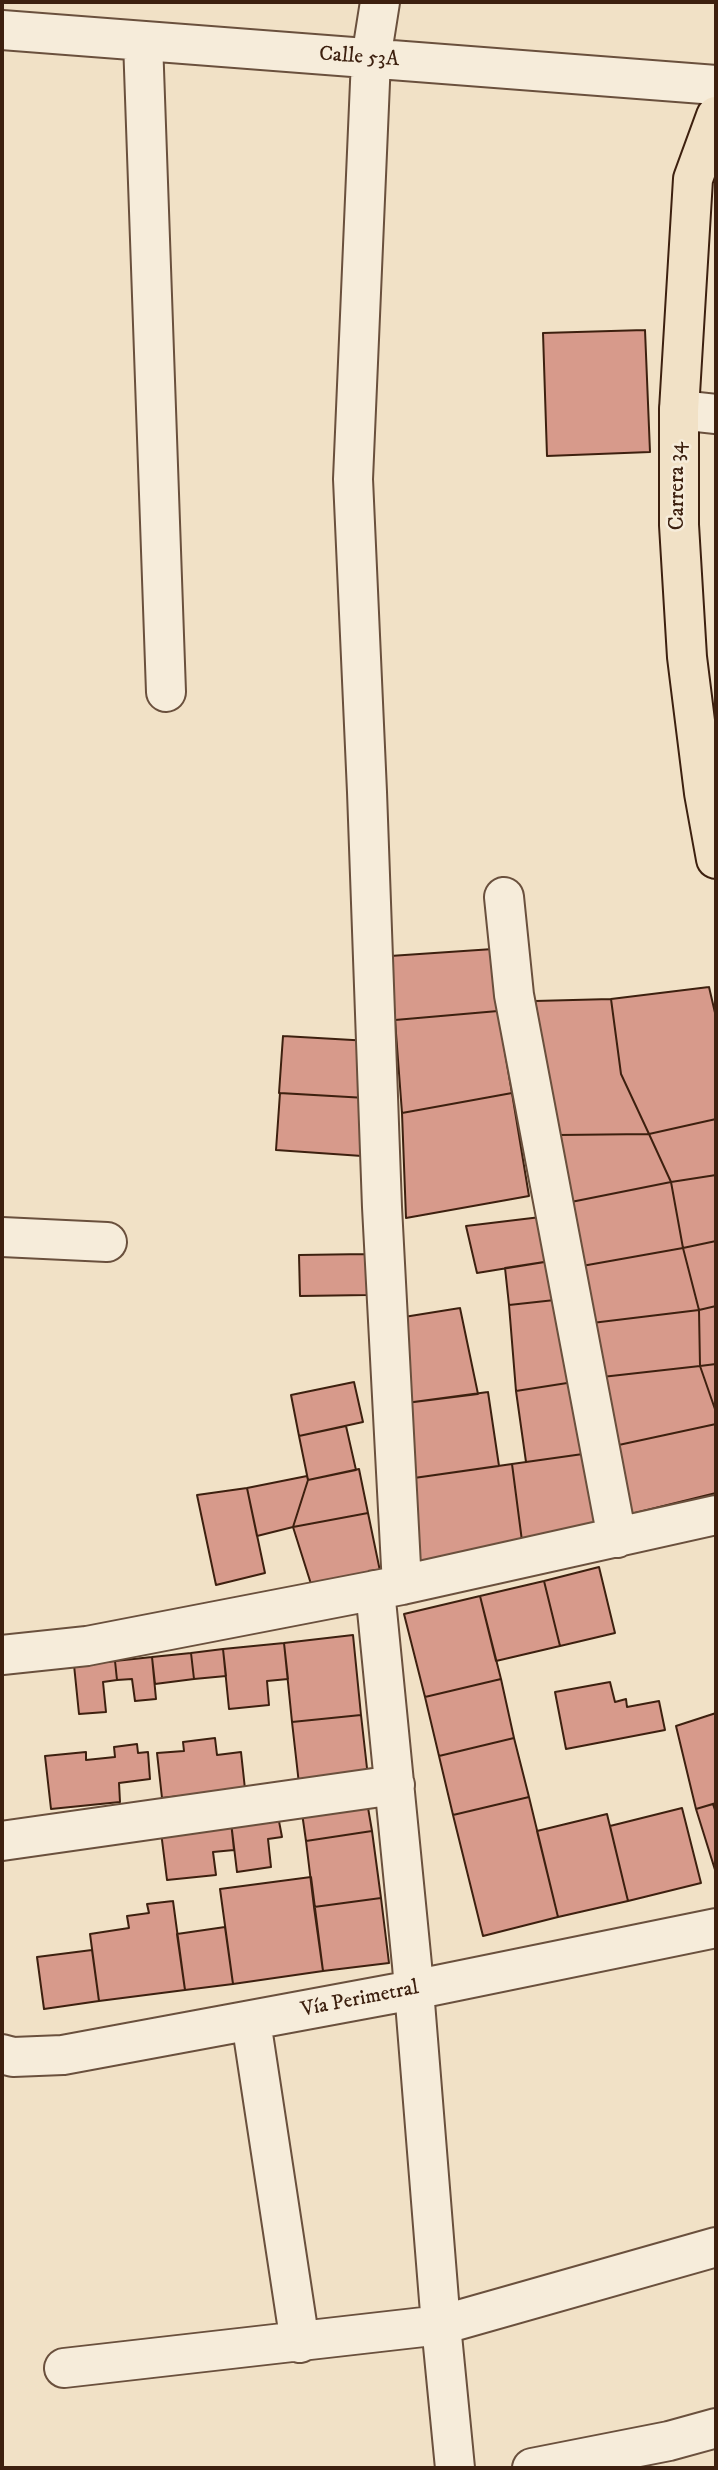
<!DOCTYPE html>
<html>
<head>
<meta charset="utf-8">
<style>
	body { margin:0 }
	#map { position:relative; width:718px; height:2470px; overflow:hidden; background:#f1e1c6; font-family:"IM FELL DW Pica",serif }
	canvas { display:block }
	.frame { position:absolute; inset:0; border:4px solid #3d200f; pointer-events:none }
</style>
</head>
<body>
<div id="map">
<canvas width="718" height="2470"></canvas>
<div class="frame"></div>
</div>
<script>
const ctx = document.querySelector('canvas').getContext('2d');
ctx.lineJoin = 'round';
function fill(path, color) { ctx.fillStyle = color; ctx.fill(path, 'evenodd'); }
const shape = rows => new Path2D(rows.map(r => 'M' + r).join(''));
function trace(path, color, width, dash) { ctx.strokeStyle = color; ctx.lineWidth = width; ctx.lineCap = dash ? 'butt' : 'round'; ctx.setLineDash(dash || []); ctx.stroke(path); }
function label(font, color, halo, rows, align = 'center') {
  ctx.font = font + ' "IM FELL DW Pica",serif'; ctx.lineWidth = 5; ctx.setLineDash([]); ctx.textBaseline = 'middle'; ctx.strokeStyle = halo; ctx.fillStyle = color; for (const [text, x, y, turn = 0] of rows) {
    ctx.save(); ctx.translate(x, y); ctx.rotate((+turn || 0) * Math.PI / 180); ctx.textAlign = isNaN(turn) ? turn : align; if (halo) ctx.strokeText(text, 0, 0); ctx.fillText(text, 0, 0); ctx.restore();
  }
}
const building = shape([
	[645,330,650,452,547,456,543,333,645,330],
	[493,949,498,1011,395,1020,390,956,493,949],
	[709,987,716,1017,716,1119,649,1134,621,1074,611,999,709,987],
	[611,999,621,1074,649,1134,559,1135,535,1001,611,999],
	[498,1011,512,1093,402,1113,395,1020,498,1011],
	[283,1036,370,1041,366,1098,279,1093,283,1036],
	[280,1093,366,1098,362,1156,276,1150,280,1093],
	[512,1093,529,1196,406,1218,402,1113,512,1093],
	[716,1119,716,1175,671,1182,649,1134,716,1119],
	[649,1134,671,1182,571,1202,559,1135,649,1134],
	[716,1175,716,1241,683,1248,671,1182,716,1175],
	[671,1182,683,1248,582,1266,571,1202,671,1182],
	[549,1216,557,1260,477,1273,466,1226,549,1216],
	[716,1241,716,1306,699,1310,683,1248,716,1241],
	[683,1248,699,1310,592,1323,582,1266,683,1248],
	[367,1254,368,1295,300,1296,299,1255,367,1254],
	[557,1260,564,1299,509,1305,505,1268,557,1260],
	[564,1299,580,1381,516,1391,509,1305,564,1299],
	[716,1306,716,1364,700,1366,699,1310,716,1306],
	[460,1308,478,1394,406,1403,404,1317,460,1308],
	[699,1310,700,1366,602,1377,592,1323,699,1310],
	[716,1364,716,1412,700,1366,716,1364],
	[700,1366,716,1412,716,1424,614,1446,602,1377,700,1366],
	[580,1381,590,1453,526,1462,516,1391,580,1381],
	[354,1382,363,1422,299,1436,291,1395,354,1382],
	[488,1392,499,1466,407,1479,406,1403,488,1392],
	[716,1424,716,1493,627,1515,614,1446,716,1424],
	[346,1426,356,1470,308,1480,299,1436,346,1426],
	[590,1453,599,1525,522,1541,512,1464,590,1453],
	[512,1464,522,1541,414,1564,407,1479,512,1464],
	[359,1469,368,1513,293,1527,308,1480,359,1469],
	[307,1476,308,1480,293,1527,257,1536,247,1488,307,1476],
	[247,1488,265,1573,216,1585,197,1495,247,1488],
	[368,1513,380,1571,311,1584,293,1527,368,1513],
	[599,1567,615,1633,560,1646,544,1581,599,1567],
	[544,1581,560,1646,496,1661,480,1596,544,1581],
	[480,1596,501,1679,425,1697,404,1614,480,1596],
	[353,1635,361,1715,292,1722,284,1643,353,1635],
	[284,1643,288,1679,267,1681,269,1705,229,1709,223,1649,284,1643],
	[223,1649,226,1676,194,1679,191,1653,223,1649],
	[191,1653,194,1679,155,1684,152,1657,191,1653],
	[152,1657,156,1699,135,1701,132,1679,117,1680,115,1661,152,1657],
	[115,1661,117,1680,103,1682,106,1712,79,1714,74,1665,115,1661],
	[501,1679,514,1738,439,1756,425,1697,501,1679],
	[610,1682,615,1702,626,1699,627,1707,659,1701,665,1730,566,1749,555,1692,610,1682],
	[716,1713,716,1803,696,1809,676,1726,716,1713],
	[361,1715,368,1777,299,1784,292,1722,361,1715],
	[215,1738,217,1755,241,1752,245,1789,162,1798,157,1753,184,1751,183,1742,215,1738],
	[514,1738,529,1797,453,1815,439,1756,514,1738],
	[137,1744,138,1753,148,1752,150,1779,119,1783,120,1802,51,1809,45,1756,86,1752,86,1760,115,1757,114,1747,137,1744],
	[366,1796,372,1831,306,1841,301,1806,366,1796],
	[529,1797,558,1917,483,1936,453,1815,529,1797],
	[713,1804,716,1813,716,1873,696,1809,713,1804],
	[682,1808,701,1883,628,1901,610,1826,682,1808],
	[607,1814,628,1901,558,1917,537,1831,607,1814],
	[278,1816,282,1837,268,1839,271,1867,237,1872,231,1822,278,1816],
	[231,1822,234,1850,213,1852,216,1875,167,1880,161,1832,231,1822],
	[372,1831,381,1898,314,1907,306,1841,372,1831],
	[311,1877,323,1971,233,1984,220,1889,311,1877],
	[381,1898,389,1963,323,1971,314,1907,381,1898],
	[173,1901,185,1990,99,2001,90,1934,129,1928,127,1916,149,1913,147,1904,173,1901],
	[225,1927,233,1984,185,1990,177,1934,225,1927],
	[92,1950,99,2001,44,2009,37,1957,92,1950]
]);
const minor = shape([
	[380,2,371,59,353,479,367,792,382,1207,402,1585],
	[2,30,716,85],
	[143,41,166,692],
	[679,410,716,414],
	[504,897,514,995,617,1538],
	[2,1237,107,1242],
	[375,1590,412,1965,441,2325,455,2468],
	[2,1655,87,1646,402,1585,716,1515],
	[2,1841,395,1785],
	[251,2021,300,2343],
	[2,2054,13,2057,63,2055,413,1990,716,1928],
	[64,2368,441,2325,716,2247],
	[532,2468,669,2441,716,2428]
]);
const major = shape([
	[716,116,693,179,679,410,679,525,687,657,704,793,716,859]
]);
const streetNames = [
	["Calle 53A",359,58,4],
	["Carrera 34",679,486,-90],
	["Vía Perimetral",360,2000,-11]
];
fill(building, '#d79a8b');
trace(building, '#3d200f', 2);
trace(minor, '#6a503d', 42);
trace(major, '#3d200f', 42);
trace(minor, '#f6ecda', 38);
trace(major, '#f1e1c6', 38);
label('21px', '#3d200f', '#f6ecda', streetNames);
</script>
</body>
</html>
